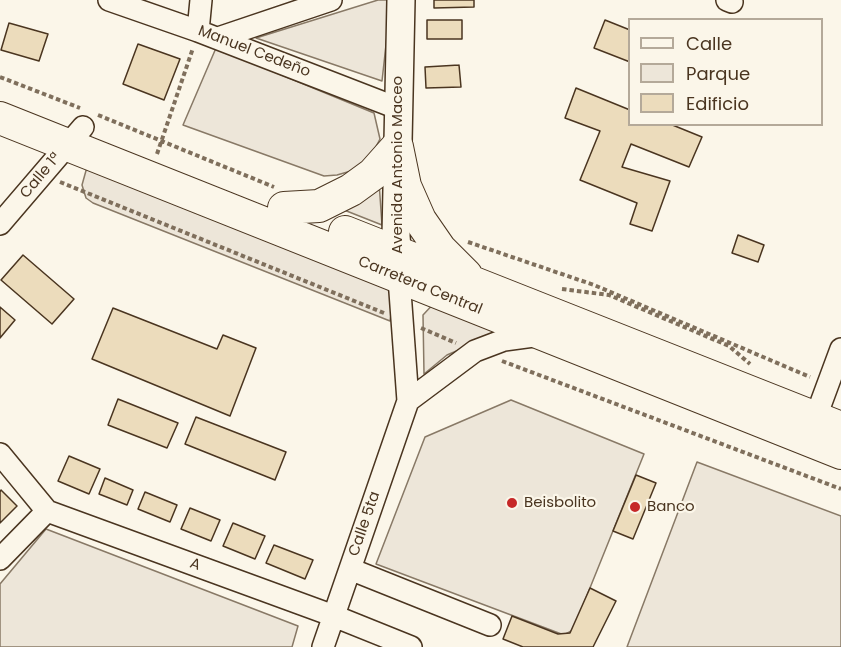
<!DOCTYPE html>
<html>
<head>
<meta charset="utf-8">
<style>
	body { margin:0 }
	#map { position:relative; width:841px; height:647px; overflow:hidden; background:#fbf6e9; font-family:Poppins,sans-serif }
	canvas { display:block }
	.legend { position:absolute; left:628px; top:18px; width:195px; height:108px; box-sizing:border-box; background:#fbf6e9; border:2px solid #b4a999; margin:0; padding:8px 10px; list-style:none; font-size:18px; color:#4a3520 }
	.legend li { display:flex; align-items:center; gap:12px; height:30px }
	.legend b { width:30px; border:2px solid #b4a999 }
</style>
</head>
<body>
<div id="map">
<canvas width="841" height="647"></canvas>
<ul class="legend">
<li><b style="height:8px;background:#fbf6e9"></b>Calle</li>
<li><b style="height:16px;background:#ede6d9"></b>Parque</li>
<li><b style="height:16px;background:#ecdcbc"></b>Edificio</li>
</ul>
</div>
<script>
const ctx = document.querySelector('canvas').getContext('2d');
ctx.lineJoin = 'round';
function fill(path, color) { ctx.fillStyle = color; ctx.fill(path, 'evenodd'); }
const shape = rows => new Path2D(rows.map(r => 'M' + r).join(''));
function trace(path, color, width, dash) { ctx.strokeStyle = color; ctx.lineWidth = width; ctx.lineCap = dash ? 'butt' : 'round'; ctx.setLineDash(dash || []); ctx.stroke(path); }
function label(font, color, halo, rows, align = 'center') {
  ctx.font = font + ' Poppins,sans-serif'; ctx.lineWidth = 4.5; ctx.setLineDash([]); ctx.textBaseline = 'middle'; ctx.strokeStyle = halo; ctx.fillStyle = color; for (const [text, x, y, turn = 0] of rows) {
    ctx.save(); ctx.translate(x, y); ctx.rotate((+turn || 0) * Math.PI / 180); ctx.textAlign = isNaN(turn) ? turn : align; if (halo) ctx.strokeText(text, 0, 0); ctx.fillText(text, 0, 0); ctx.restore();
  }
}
const green = shape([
	[378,0,391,0,382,81,256,38,378,0],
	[216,48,374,113,380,139,365,167,337,175,324,176,183,125,216,48],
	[87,167,390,286,393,304,390,321,93,203,86,198,82,185,87,167],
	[379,182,382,225,339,208,379,182],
	[437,300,508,329,447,355,424,374,423,315,437,300],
	[511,400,644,454,573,630,564,635,376,564,425,437,511,400],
	[697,462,841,516,841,647,627,647,697,462],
	[46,529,298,626,292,647,0,647,0,584,46,529]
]);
const building = shape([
	[434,0,474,0,474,7,434,8,434,0],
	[427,20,462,20,462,39,427,39,427,20],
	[605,20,630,30,630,62,594,48,605,20],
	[9,23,48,34,39,61,1,50,9,23],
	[138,44,180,59,164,100,123,84,138,44],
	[459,65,461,87,426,88,425,67,459,65],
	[576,88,630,110,630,124,670,124,702,137,689,167,631,144,622,167,670,181,652,231,630,224,637,203,580,180,600,131,565,118,576,88],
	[738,235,764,245,758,262,732,253,738,235],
	[23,255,74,299,52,324,1,280,23,255],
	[0,307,15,320,0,338,0,307],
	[113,308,217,349,223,335,256,348,230,416,92,359,113,308],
	[118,399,178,423,167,448,108,425,118,399],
	[196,417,286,452,275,480,185,444,196,417],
	[69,456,100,469,89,494,58,481,69,456],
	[636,475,656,483,633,539,613,531,636,475],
	[105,478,133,490,127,505,99,494,105,478],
	[1,490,17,506,0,523,0,492,1,490],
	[145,492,177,505,170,522,138,509,145,492],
	[190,508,220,520,211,541,181,529,190,508],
	[233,523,265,536,255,559,223,546,233,523],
	[274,545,313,560,305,579,266,563,274,545],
	[590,588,616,601,593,647,523,647,503,639,512,616,558,634,570,633,590,588]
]);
const path = shape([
	[0,77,80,108],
	[98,115,274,187],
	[157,154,193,48],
	[60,182,384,313],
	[468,242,594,285,810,377],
	[562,289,609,295,729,346,750,364],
	[421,328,456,343],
	[502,361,841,489]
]);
const minor = shape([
	[109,0,198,31,397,108],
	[727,0,732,2],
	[198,31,201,0],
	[218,38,331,0],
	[0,224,83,127],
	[408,401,475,351,504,340,541,335],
	[811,430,841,349],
	[0,454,47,511,334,616,411,647],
	[0,559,47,511],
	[350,569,490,625],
	[323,647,408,401,399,278]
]);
const major = shape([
	[399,272,396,236,401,0]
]);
const highway = shape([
	[0,118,841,453],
	[397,147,405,186,420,220,440,249,466,275],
	[284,208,319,206,351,190,373,174,397,147],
	[345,232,841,428]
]);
const markers = [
	[512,503,6,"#c62828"],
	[635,507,6,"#c62828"]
];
const streetNames = [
	["Manuel Cedeño",254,52,21],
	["Avenida Antonio Maceo",398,165,-90],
	["Calle 1ª",41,176,-50],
	["Carretera Central",420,286,22],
	["Calle 5ta",365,524,-71],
	["A",195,565,20]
];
const poiNames = [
	["Beisbolito",524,503],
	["Banco",647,507]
];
fill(green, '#ede6d9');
trace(green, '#887966', 1.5);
fill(building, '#ecdcbc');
trace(building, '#4a3520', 1.5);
trace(minor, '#4a3520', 24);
trace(major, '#4a3520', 30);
trace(highway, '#4a3520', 34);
trace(path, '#7f6f5c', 4, [4.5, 3]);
trace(minor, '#fbf6e9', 21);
trace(major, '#fbf6e9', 27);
trace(highway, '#fbf6e9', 32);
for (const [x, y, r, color] of markers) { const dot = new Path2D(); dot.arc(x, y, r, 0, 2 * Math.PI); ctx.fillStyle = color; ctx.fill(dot); trace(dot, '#fbf6e9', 2); }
label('15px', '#4a3520', '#fbf6e9', streetNames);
label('15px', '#4a3520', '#fbf6e9', poiNames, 'left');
</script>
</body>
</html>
